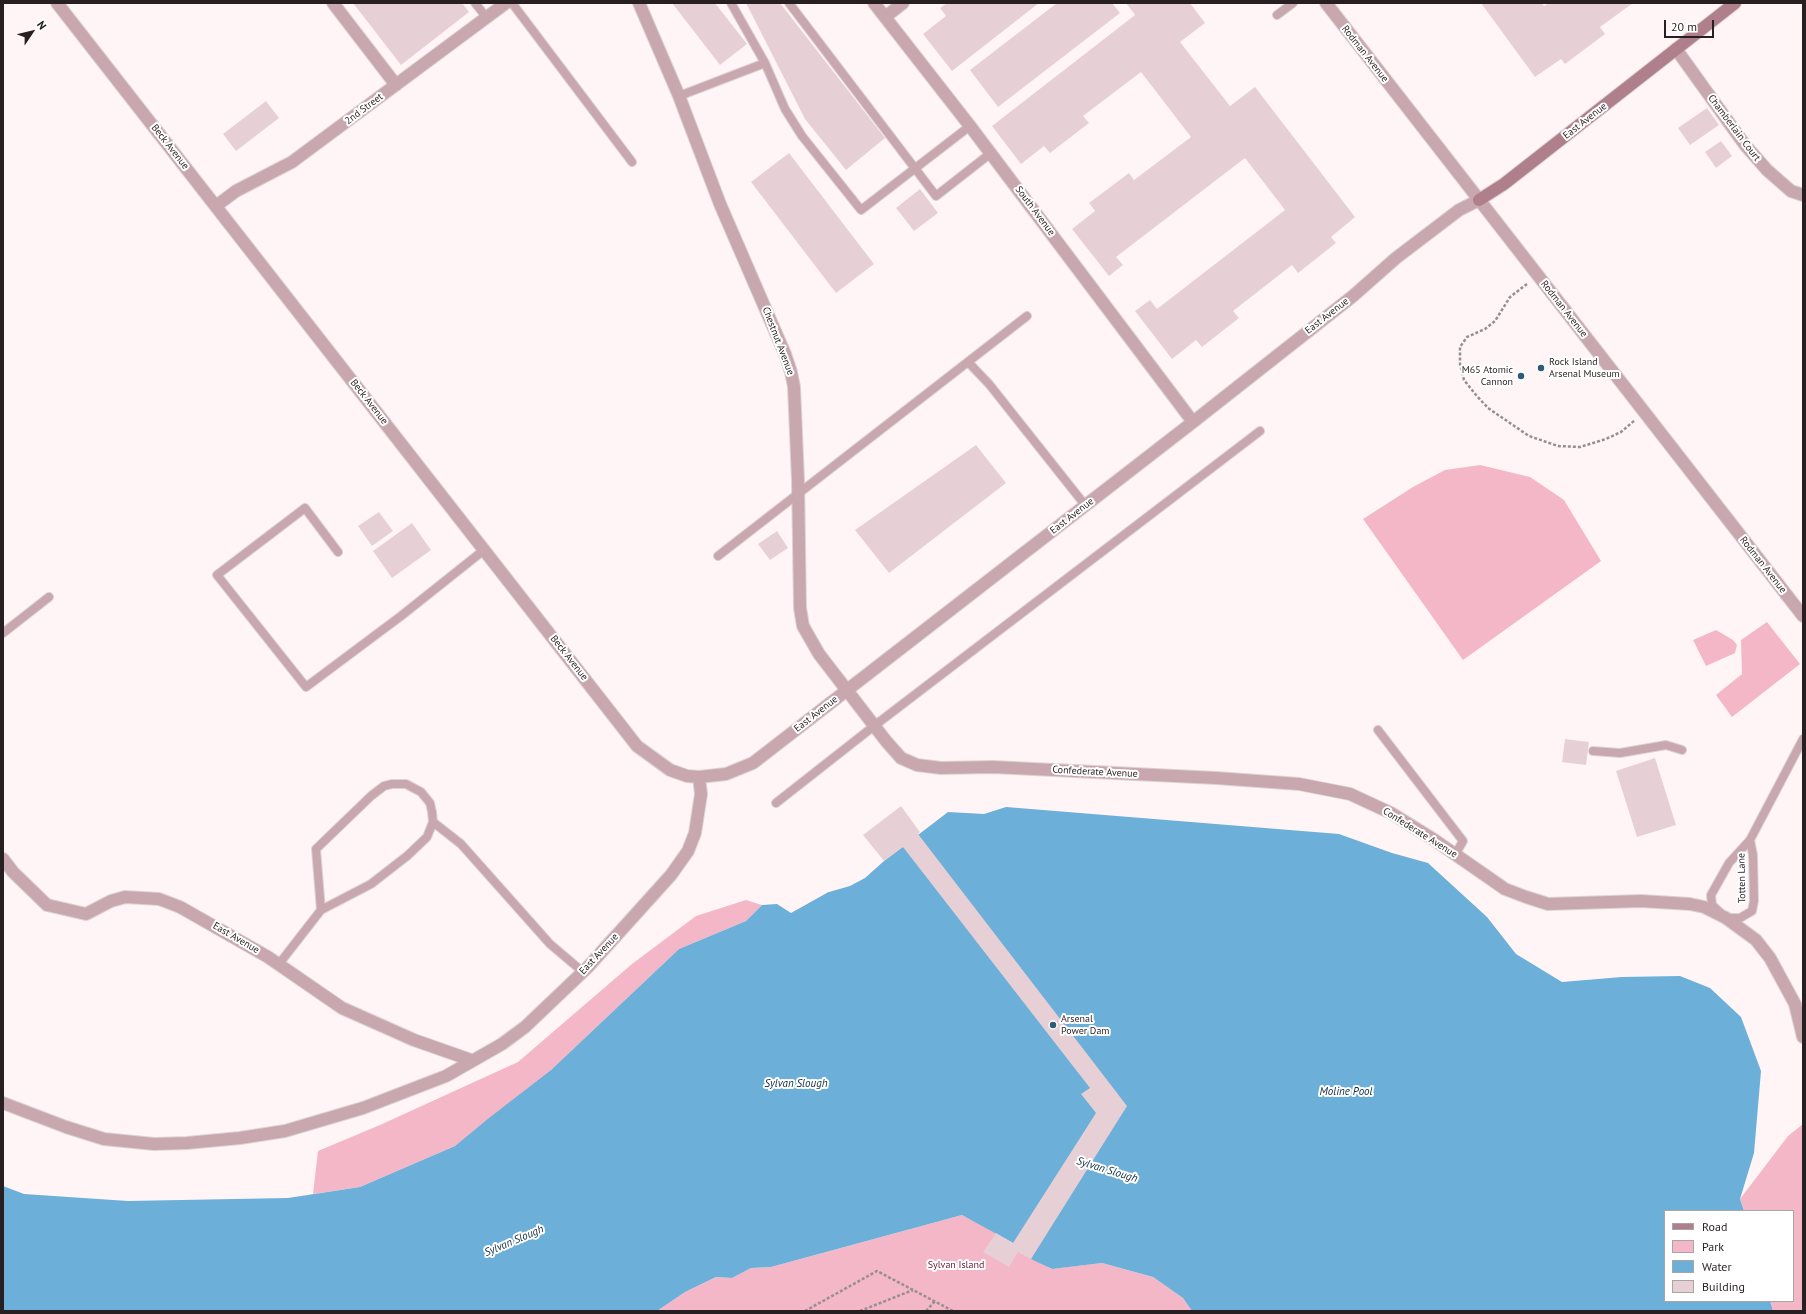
<!DOCTYPE html>
<html>
<head>
<meta charset="utf-8">
<style>
  body { margin:0 }
  #map { position:relative; width:1806px; height:1314px; overflow:hidden; background:#fff5f7; font-family:"PT Sans",sans-serif }
  canvas { display:block }
  .frame { position:absolute; inset:0; border:4px solid #271f21; pointer-events:none }
  .legend { position:absolute; left:1664px; top:1210px; width:130px; height:92px; box-sizing:border-box; background:#fff; border:1px solid #a9a5a6; margin:0; padding:5px 7px; list-style:none; font-size:12px; color:#271f21 }
  .legend li { display:flex; align-items:center; gap:8px; height:20px }
  .legend b { width:20px; border:1px solid #a9a5a6 }
  .north { position:absolute; left:12px; top:12px; width:40px; height:40px; -webkit-text-stroke:3px #fff; paint-order:stroke; rotate:55deg; font-size:11px; font-weight:700; line-height:16px; text-align:center; color:#271f21 }
  .north::after { content:''; display:block; margin:auto; width:14px; height:18px; background:#271f21; clip-path:polygon(50% 0,100% 100%,50% 72%,0 100%) }
  .scale { position:absolute; left:1664px; top:20px; width:50px; height:18px; box-sizing:border-box; border:2px solid #271f21; border-top:0; padding-left:5px; font-size:12px; line-height:14px; white-space:nowrap; color:#271f21; -webkit-text-stroke:3px #fff; paint-order:stroke }
</style>
</head>
<body>
<div id="map">
<canvas width="1806" height="1314"></canvas>
<div class="frame"></div>
<ul class="legend">
<li><b style="height:5px;background:#af7f8b"></b>Road</li>
<li><b style="height:11px;background:#f4b7c7"></b>Park</li>
<li><b style="height:11px;background:#6cafd8"></b>Water</li>
<li><b style="height:11px;background:#e7d0d5"></b>Building</li>
</ul>
<div class="north">N</div>
<div class="scale">20 m</div>
</div>
<script>
const g = document.querySelector('canvas').getContext('2d');
g.lineJoin = 'round';
function paint(path, color) { g.fillStyle = color; g.fill(path, 'evenodd'); }
const shape = rows => new Path2D(rows.map(r => 'M' + r).join(''));
function trace(path, color, width, dash) { g.strokeStyle = color; g.lineWidth = width; g.lineCap = dash ? 'butt' : 'round'; g.setLineDash(dash || []); g.stroke(path); }
function drawText(font, color, halo, rows, align = 'center') {
  g.font = font + ' "PT Sans",sans-serif'; g.lineWidth = 4; g.setLineDash([]); g.textBaseline = 'middle'; g.strokeStyle = halo; g.fillStyle = color; for (const [text, x, y, turn = 0] of rows) {
    g.save(); g.translate(x, y); g.rotate((+turn || 0) * Math.PI / 180); g.textAlign = isNaN(turn) ? turn : align; if (halo) g.strokeText(text, 0, 0); g.fillText(text, 0, 0); g.restore();
  }
}
const green = shape([
  [1480,465,1530,477,1564,500,1601,561,1463,660,1363,519,1413,487,1445,470],
  [1767,622,1800,664,1732,717,1716,695,1742,674,1741,640],
  [1716,630,1733,640,1737,645,1735,653,1706,666,1693,640],
  [746,900,762,905,746,921,679,949,551,1070,455,1146,360,1187,313,1194,318,1151,380,1125,518,1062,632,964,696,916],
  [1803,1124,1803,1311,1773,1311,1770,1301,1793,1301,1793,1211,1744,1211,1740,1199,1788,1136],
  [962,1215,996,1233,1051,1269,1102,1263,1153,1277,1183,1298,1192,1311,657,1311,685,1292,716,1277,732,1278,751,1268,771,1267]
]);
const water = shape([
  [1006,807,1339,834,1392,853,1428,863,1487,917,1516,954,1562,982,1622,977,1680,976,1710,988,1741,1017,1761,1071,1754,1153,1740,1199,1744,1211,1665,1211,1665,1301,1770,1301,1773,1311,1192,1311,1183,1298,1153,1277,1102,1263,1052,1269,1031,1259,1013,1243,962,1215,771,1267,751,1268,732,1278,716,1277,685,1292,657,1311,3,1311,3,1186,24,1194,128,1201,288,1198,360,1187,455,1146,489,1118,551,1070,679,949,746,921,762,905,777,904,791,913,884,861,948,812,984,814]
]);
const pier = shape([
  [883,860,884,861,865,878,850,886,829,892,827,891]
]);
const building = shape([
  [353,3,462,3,469,12,401,65],
  [672,3,715,3,747,44,720,65],
  [746,3,780,3,885,138,846,170,805,119],
  [947,3,1039,3,952,71,923,34,946,16,940,8],
  [1057,3,1112,3,1120,13,998,107,970,70],
  [1126,3,1190,3,1205,23,1180,42,1230,106,1255,87,1355,217,1331,237,1336,243,1298,273,1292,265,1233,311,1239,318,1202,347,1196,340,1172,359,1135,311,1150,300,1157,309,1285,210,1245,158,1116,257,1123,265,1109,276,1072,229,1095,211,1089,203,1129,173,1134,180,1191,137,1141,72,1083,116,1089,123,1050,153,1044,146,1021,164,992,126,1135,15],
  [1481,3,1542,3,1544,6,1549,3,1633,3,1600,27,1605,34,1565,64,1561,59,1535,77],
  [266,101,279,118,236,151,223,134],
  [1707,108,1719,125,1690,145,1678,128],
  [1721,141,1732,156,1716,168,1705,152],
  [789,153,874,264,836,293,751,182],
  [920,189,938,213,914,231,896,208],
  [976,445,1006,483,889,573,855,530],
  [379,512,393,531,372,546,358,526],
  [412,523,431,550,392,578,373,551],
  [777,531,788,548,770,560,758,544],
  [1565,739,1589,742,1586,765,1562,762],
  [1655,758,1676,825,1637,837,1616,771],
  [901,806,920,832,918,834,1127,1106,1031,1259,1018,1252,1009,1267,983,1252,996,1233,1013,1243,1096,1113,1081,1094,1090,1088,903,847,884,861,863,835]
]);
const path = shape([
  [1527,284,1510,297,1495,321,1485,329,1467,337,1460,347,1460,364,1464,380,1476,395,1488,408,1529,436,1558,446,1580,447,1606,439,1621,432,1635,420],
  [805,1311,877,1271,953,1311],
  [860,1311,913,1290],
  [926,1311,935,1301]
]);
const lane = shape([
  [475,3,487,18],
  [512,3,632,162],
  [731,3,765,63,785,109,802,136,861,210,970,126],
  [789,3,936,196,991,153],
  [1277,15,1293,3],
  [679,96,765,63],
  [968,362,989,384,1085,505],
  [338,552,305,508,217,575,306,687,401,616,484,550],
  [718,556,1027,316],
  [3,633,49,597],
  [1378,730,1463,841,1455,855],
  [1593,751,1620,753,1666,745,1682,750],
  [776,803,874,726,1260,431],
  [433,822,461,844,550,944,583,972],
  [1750,840,1753,855,1754,901,1752,911,1740,918,1726,918,1712,905,1711,895,1729,863,1750,840,1803,739],
  [279,964,321,910,371,884,407,856,427,837,433,822,432,812,430,803,421,792,406,784,392,784,384,786,371,796,316,849,321,910]
]);
const street = shape([
  [57,3,637,746,670,770,687,776,699,777,726,774,753,763,1193,422,1353,296,1396,258,1459,210,1479,200],
  [333,3,396,85],
  [639,3,679,96,720,204,785,354,791,372,794,387,798,480,800,608,803,626,819,654,886,741,901,758,917,765,941,768,993,767,1216,778,1299,784,1350,794,1391,813,1433,839,1505,889,1526,897,1548,904,1641,901,1690,904,1704,907,1726,918,1756,940,1770,958,1795,1004,1803,1037],
  [874,3,970,126,1193,422],
  [1326,3,1803,616],
  [885,17,903,3],
  [1676,49,1745,145,1767,170,1791,191,1803,195],
  [216,206,236,191,292,162,506,3],
  [3,859,13,872,47,905,86,914,111,901,125,897,159,899,180,907,268,957,342,1008,414,1040,471,1060],
  [3,1103,66,1127,104,1139,154,1144,187,1143,240,1138,285,1131,363,1108,446,1076,502,1044,525,1027,587,968,671,875,688,851,695,833,701,794,699,777]
]);
const secondary = shape([
  [1479,200,1504,184,1735,3]
]);
const markers = [
  [1541,368,4,"#2a5d7a"],
  [1521,376,4,"#2a5d7a"],
  [1053,1025,4,"#2a5d7a"]
];
const streetNames = [
  ["Rodman Avenue",1365,54,52],
  ["2nd Street",364,109,-37],
  ["East Avenue",1585,121,-38],
  ["Chamberlain Court",1734,128,53],
  ["Beck Avenue",170,147,52],
  ["South Avenue",1035,211,53],
  ["Rodman Avenue",1564,309,52],
  ["East Avenue",1327,316,-38],
  ["Chestnut Avenue",778,341,69],
  ["Beck Avenue",369,402,52],
  ["East Avenue",1072,516,-38],
  ["Rodman Avenue",1763,565,52],
  ["Beck Avenue",569,658,52],
  ["East Avenue",816,714,-38],
  ["Confederate Avenue",1095,772,3],
  ["Confederate Avenue",1420,833,32],
  ["Totten Lane",1742,878,-91],
  ["East Avenue",236,938,30],
  ["East Avenue",599,954,-47]
];
const poiNames = [
  ["Rock Island",1549,362],
  ["Arsenal Museum",1549,374],
  ["M65 Atomic",1513,370,"right"],
  ["Cannon",1513,382,"right"],
  ["Arsenal",1061,1019],
  ["Power Dam",1061,1031]
];
const parkNames = [
  ["Sylvan Island",956,1265]
];
const waterNames = [
  ["Sylvan Slough",796,1084],
  ["Moline Pool",1346,1092],
  ["Sylvan Slough",1107,1170,17],
  ["Sylvan Slough",514,1241,-23]
];
paint(green, '#f4b7c7');
paint(water, '#6cafd8');
paint(pier, '#fff5f7');
paint(building, '#e7d0d5');
trace(lane, '#dcd3d5', 10);
trace(street, '#dcd3d5', 14);
trace(secondary, '#dcd3d5', 14);
trace(path, '#978e90', 2.5, [3, 2]);
trace(lane, '#c8a7af', 8);
trace(street, '#c8a7af', 12);
trace(secondary, '#af7f8b', 12);
for (const [x, y, r, color] of markers) { const dot = new Path2D(); dot.arc(x, y, r, 0, 2 * Math.PI); g.fillStyle = color; g.fill(dot); trace(dot, '#fff', 1.5); }
drawText('10px', '#271f21', '#fff', streetNames);
drawText('10px', '#271f21', '#fff', poiNames, 'left');
drawText('10px', '#6c1738', '#fff', parkNames);
drawText('italic 11px', '#0f2e40', '#fff', waterNames);
</script>
</body>
</html>
